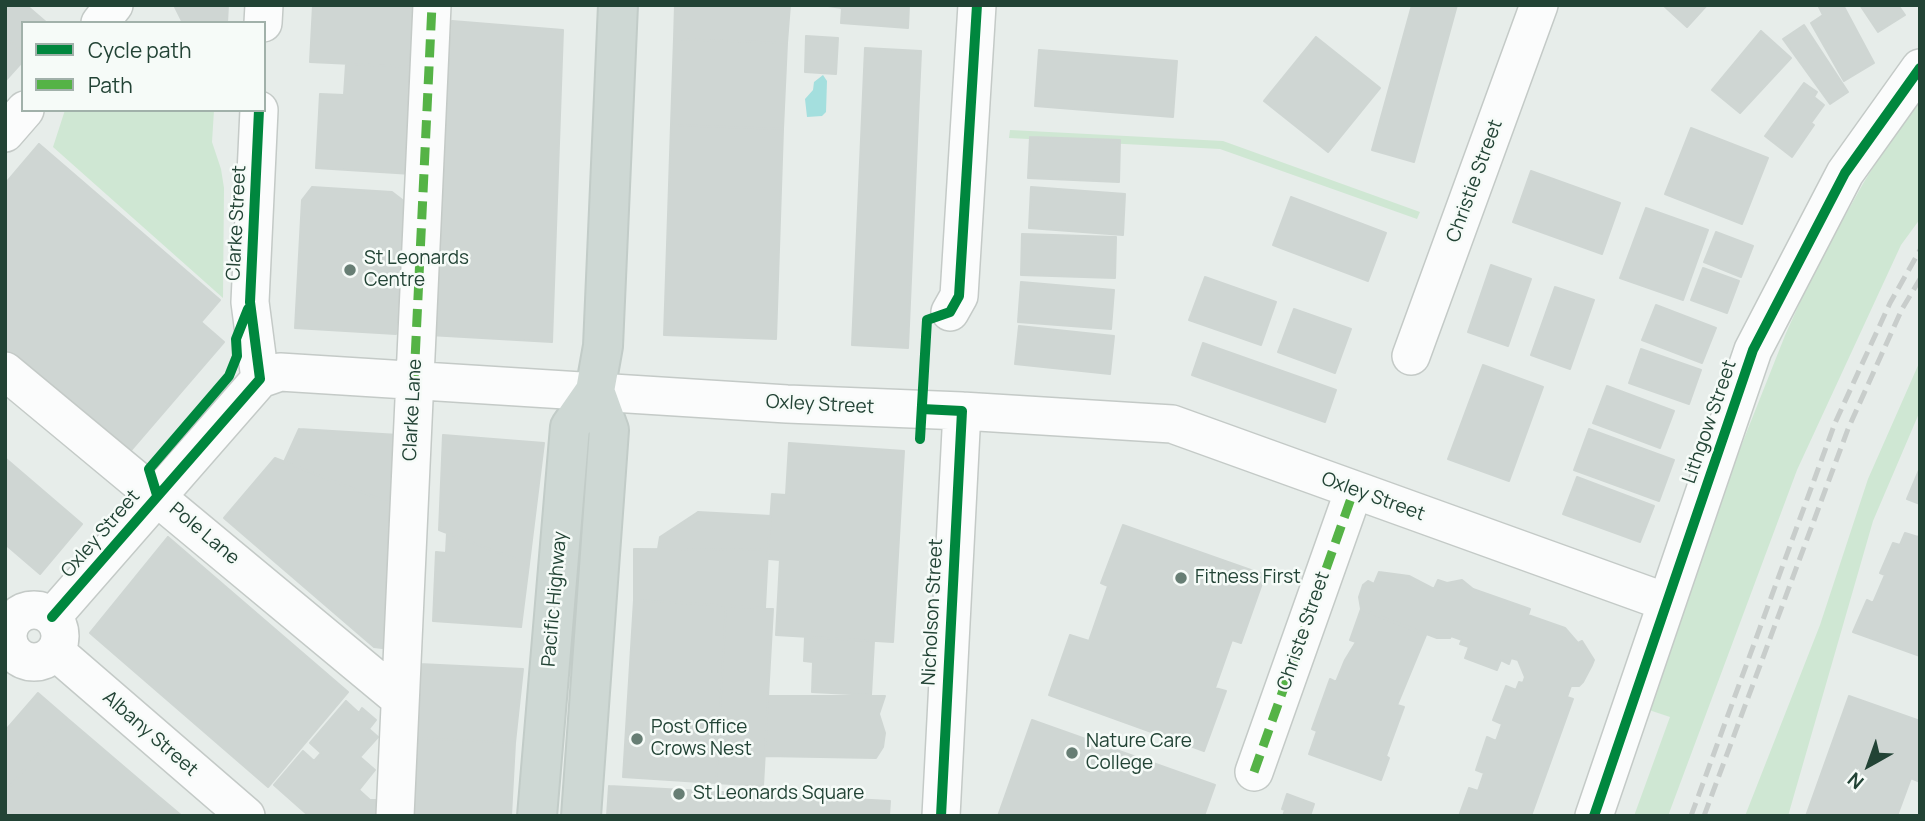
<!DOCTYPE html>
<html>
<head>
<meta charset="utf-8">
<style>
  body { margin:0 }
  #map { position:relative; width:1925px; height:821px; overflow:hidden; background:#e7edea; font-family:Manrope,sans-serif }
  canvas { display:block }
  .frame { position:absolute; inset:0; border:7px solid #224335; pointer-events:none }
  .legend { position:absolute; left:21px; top:21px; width:245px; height:91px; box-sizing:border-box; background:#f6fbf8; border:2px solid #a1b1aa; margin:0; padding:9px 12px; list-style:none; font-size:21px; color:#224335 }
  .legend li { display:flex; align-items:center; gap:14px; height:35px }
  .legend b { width:35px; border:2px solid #a1b1aa }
  .north { position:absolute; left:1834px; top:730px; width:70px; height:70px; -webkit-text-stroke:5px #f6fbf8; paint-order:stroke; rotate:220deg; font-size:19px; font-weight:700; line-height:28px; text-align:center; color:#224335 }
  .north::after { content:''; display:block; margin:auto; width:24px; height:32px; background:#224335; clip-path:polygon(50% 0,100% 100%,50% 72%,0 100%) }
</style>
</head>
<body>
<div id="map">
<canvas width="1925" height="821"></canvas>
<div class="frame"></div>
<ul class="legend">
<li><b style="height:9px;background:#00873e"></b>Cycle path</li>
<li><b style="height:9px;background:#55b346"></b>Path</li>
</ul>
<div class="north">N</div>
</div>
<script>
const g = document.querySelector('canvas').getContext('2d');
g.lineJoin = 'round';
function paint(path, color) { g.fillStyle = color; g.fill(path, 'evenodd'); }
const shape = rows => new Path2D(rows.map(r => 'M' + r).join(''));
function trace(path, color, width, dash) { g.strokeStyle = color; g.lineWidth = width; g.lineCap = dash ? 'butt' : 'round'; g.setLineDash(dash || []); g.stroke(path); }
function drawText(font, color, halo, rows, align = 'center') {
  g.font = font + ' Manrope,sans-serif'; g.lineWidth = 5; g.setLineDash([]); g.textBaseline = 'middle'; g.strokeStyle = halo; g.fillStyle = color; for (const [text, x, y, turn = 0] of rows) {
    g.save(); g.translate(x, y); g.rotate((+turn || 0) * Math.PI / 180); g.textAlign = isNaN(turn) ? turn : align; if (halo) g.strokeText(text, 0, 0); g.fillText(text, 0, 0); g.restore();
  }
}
const green = shape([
  [1920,101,1920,219,1901,245,1797,470,1668,816,1634,816,1670,717,1646,709,1705,551,1730,474,1786,333,1815,269,1864,182,1900,124],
  [65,110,214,110,212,142,221,169,224,188,223,298,53,147],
  [1010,130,1223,141,1420,212,1417,219,1220,149,1009,138],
  [1920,361,1920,411,1873,521,1788,816,1745,816,1820,625,1868,479]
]);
const water = shape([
  [823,75,827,81,826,112,822,116,807,117,805,99,813,90,814,82]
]);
const building = shape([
  [5,5,26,5,47,23,23,23,23,52,5,37,5,5],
  [174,5,228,5,227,23,183,23,174,5],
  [313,5,420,5,417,67,310,62,313,5],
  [675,5,790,5,787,43,674,39,675,5],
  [821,5,909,5,908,28,841,23,842,8,821,5],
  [1412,5,1457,5,1414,162,1372,150,1412,5],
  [1663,5,1707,5,1687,27,1663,5],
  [1818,5,1843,5,1874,63,1844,81,1811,23,1823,15,1818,5],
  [1860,5,1898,5,1905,15,1878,32,1860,5],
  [452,21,563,30,552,342,429,335,452,21],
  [1804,25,1848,92,1830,104,1783,39,1804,25],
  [1761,31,1791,58,1740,113,1712,90,1761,31],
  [806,36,838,38,836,74,805,72,806,36],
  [5,37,23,52,23,61,5,81,5,37],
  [1316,37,1380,88,1328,152,1264,101,1316,37],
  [674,39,787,43,783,129,671,125,674,39],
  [865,48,921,51,908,348,852,345,865,48],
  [1039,50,1177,61,1173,117,1035,106,1039,50],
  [346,64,417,67,412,174,316,168,320,94,344,95,346,64],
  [1804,83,1817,92,1814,97,1824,105,1811,123,1814,125,1792,157,1765,136,1804,83],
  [671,125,783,129,776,339,664,335,671,125],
  [1691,128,1768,158,1742,224,1665,194,1691,128],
  [1030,137,1120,140,1119,182,1028,178,1030,137],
  [39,144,220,300,201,322,224,342,126,456,5,353,5,184,39,144],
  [1531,171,1620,203,1602,254,1513,222,1531,171],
  [312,187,392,192,405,202,407,211,396,334,295,328,302,200,312,187],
  [1031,187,1125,194,1123,235,1029,228,1031,187],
  [1291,197,1386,233,1368,281,1273,245,1291,197],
  [1646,208,1708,230,1683,300,1620,278,1646,208],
  [1716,232,1753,246,1741,277,1704,262,1716,232],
  [1022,234,1116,237,1115,278,1021,275,1022,234],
  [1491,265,1531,279,1508,346,1468,332,1491,265],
  [1703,268,1739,281,1727,313,1691,300,1703,268],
  [1205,277,1276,302,1261,345,1189,320,1205,277],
  [1021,282,1114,290,1111,329,1018,322,1021,282],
  [1555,287,1594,300,1570,369,1531,355,1555,287],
  [1656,305,1716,328,1702,363,1642,340,1656,305],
  [1294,309,1351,329,1335,373,1278,352,1294,309],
  [1019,326,1114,336,1110,374,1015,364,1019,326],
  [1203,343,1336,390,1325,422,1192,375,1203,343],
  [1641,349,1701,370,1689,404,1629,383,1641,349],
  [1483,365,1543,387,1509,481,1448,459,1483,365],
  [1607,386,1674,411,1660,448,1593,423,1607,386],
  [299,429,399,435,395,505,284,462,299,429],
  [1589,429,1674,460,1659,501,1574,470,1589,429],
  [443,435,544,443,529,564,439,530,443,435],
  [789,443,904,451,893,642,776,635,780,560,769,559,768,550,772,494,786,495,789,443],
  [5,458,82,524,40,574,5,544,5,458],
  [275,458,395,505,390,649,374,647,224,518,275,458],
  [1920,468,1920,504,1907,499,1920,468],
  [1577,477,1654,506,1640,542,1563,514,1577,477],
  [698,512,771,516,768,550,658,549,660,537,698,512],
  [1123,525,1265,575,1241,643,1232,640,1215,688,1226,691,1204,751,1049,695,1070,635,1089,641,1108,586,1101,583,1123,525],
  [447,533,529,564,521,627,433,621,436,552,446,553,447,533],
  [1905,533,1918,537,1920,534,1920,656,1853,632,1867,600,1873,603,1885,575,1880,573,1893,543,1900,545,1905,533],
  [168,537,348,692,268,787,90,633,168,537],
  [634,549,768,550,765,608,634,600,634,549],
  [1379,572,1409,576,1434,589,1438,580,1447,583,1462,580,1473,589,1530,609,1528,615,1565,628,1578,643,1582,641,1594,660,1592,665,1583,682,1579,686,1571,686,1567,697,1573,699,1531,816,1459,816,1469,788,1478,791,1484,773,1476,770,1487,737,1496,741,1502,724,1493,720,1506,686,1516,690,1519,682,1523,683,1525,677,1518,660,1511,658,1509,664,1501,660,1497,670,1465,658,1469,647,1460,644,1462,640,1451,636,1450,638,1437,638,1361,609,1359,597,1363,585,1368,581,1374,584,1379,572],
  [634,600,726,606,716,783,623,777,634,600],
  [726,606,773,609,763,786,716,783,726,606],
  [1361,609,1426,635,1397,705,1404,707,1386,756,1389,758,1381,780,1309,754,1317,731,1312,729,1330,679,1336,682,1345,660,1356,642,1350,640,1361,609],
  [805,637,874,641,871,695,812,692,813,662,804,661,805,637],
  [419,664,523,669,515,743,415,738,419,664],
  [38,693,68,719,5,792,5,731,38,693],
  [768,696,885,696,879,714,885,733,883,747,876,758,765,756,768,696],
  [1849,696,1920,721,1920,782,1911,778,1897,816,1806,816,1849,696],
  [346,701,359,713,362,708,376,720,369,729,378,737,360,757,375,770,359,790,370,800,378,800,377,816,309,816,274,785,303,751,314,761,321,753,310,743,346,701],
  [68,719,157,795,140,816,5,816,5,792,68,719],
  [1032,720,1215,785,1204,816,998,816,1032,720],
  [415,738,515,743,511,816,413,816,415,738],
  [609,786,890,801,889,816,607,816,609,786],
  [1287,794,1314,804,1310,816,1283,816,1285,810,1282,809,1287,794],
  [157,795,182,816,140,816,157,795]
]);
const minor = shape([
  [100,23,114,5],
  [263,23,264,5],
  [259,110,250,302,260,379],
  [5,133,25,110],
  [950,312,959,296,977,5],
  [1411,356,1539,5],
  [5,371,400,699],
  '8 636a26 26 0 1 1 52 0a26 26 0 1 1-52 0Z',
  [52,617,260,379,280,372,787,404,962,411,1172,424,1666,602],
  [55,651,246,816],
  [1254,772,1354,490],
  [395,816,432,5],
  [941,816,962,411],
  [1594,816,1753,350,1845,173,1920,68]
]);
const major = shape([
  [537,816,570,427,595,391,603,346,618,5],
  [581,816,609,430,595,391]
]);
const rail = shape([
  [1691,816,1835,423,1890,303,1920,250],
  [1704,816,1848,429,1902,309,1920,279]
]);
const quiet = shape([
  [414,381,432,5],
  [1254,772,1354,490]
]);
const cycleway = shape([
  [922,409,962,411,941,816],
  [920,439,927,320,950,312,959,296,977,5],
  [157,495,149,469,229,376,237,356,236,339,248,309],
  [52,617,260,379,250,302,259,110],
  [1594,816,1753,350,1845,173,1920,68]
]);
const markers = [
  [350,270,7,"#677e74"],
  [1181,578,7,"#677e74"],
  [637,739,7,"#677e74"],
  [1072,753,7,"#677e74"],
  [679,794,7,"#677e74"]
];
const streetNames = [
  ["Christie Street",1475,181,-70],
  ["Clarke Street",237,223,-87],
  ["Oxley Street",820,405,3],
  ["Clarke Lane",413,410,-87],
  ["Lithgow Street",1710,422,-71],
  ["Oxley Street",1373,497,20],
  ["Oxley Street",101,534,-49],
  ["Pole Lane",204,534,40],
  ["Pacific Highway",555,599,-85],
  ["Nicholson Street",933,612,-87],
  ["Christe Street",1304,631,-71],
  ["Albany Street",150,734,41]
];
const poiNames = [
  ["St Leonards",364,259],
  ["Centre",364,281],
  ["Fitness First",1195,578],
  ["Post Office",651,728],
  ["Crows Nest",651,750],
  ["Nature Care",1086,742],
  ["College",1086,764],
  ["St Leonards Square",693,794]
];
paint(green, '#cfe7d3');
paint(water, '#a4dfde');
paint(building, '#cfd6d3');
trace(building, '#cfd6d3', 2);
trace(minor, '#c4cac7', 40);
trace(major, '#c2ccc8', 42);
trace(minor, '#fbfcfc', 37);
trace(major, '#ced8d4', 38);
trace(rail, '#c8cdcb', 5, [14, 7]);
trace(quiet, '#55b346', 9, [18, 9]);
trace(cycleway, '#00873e', 10);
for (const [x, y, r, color] of markers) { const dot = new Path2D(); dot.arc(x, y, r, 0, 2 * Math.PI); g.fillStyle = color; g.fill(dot); trace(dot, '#f6fbf8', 2.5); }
drawText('19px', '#224335', '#f6fbf8', streetNames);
drawText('19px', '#224335', '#f6fbf8', poiNames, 'left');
</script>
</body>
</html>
